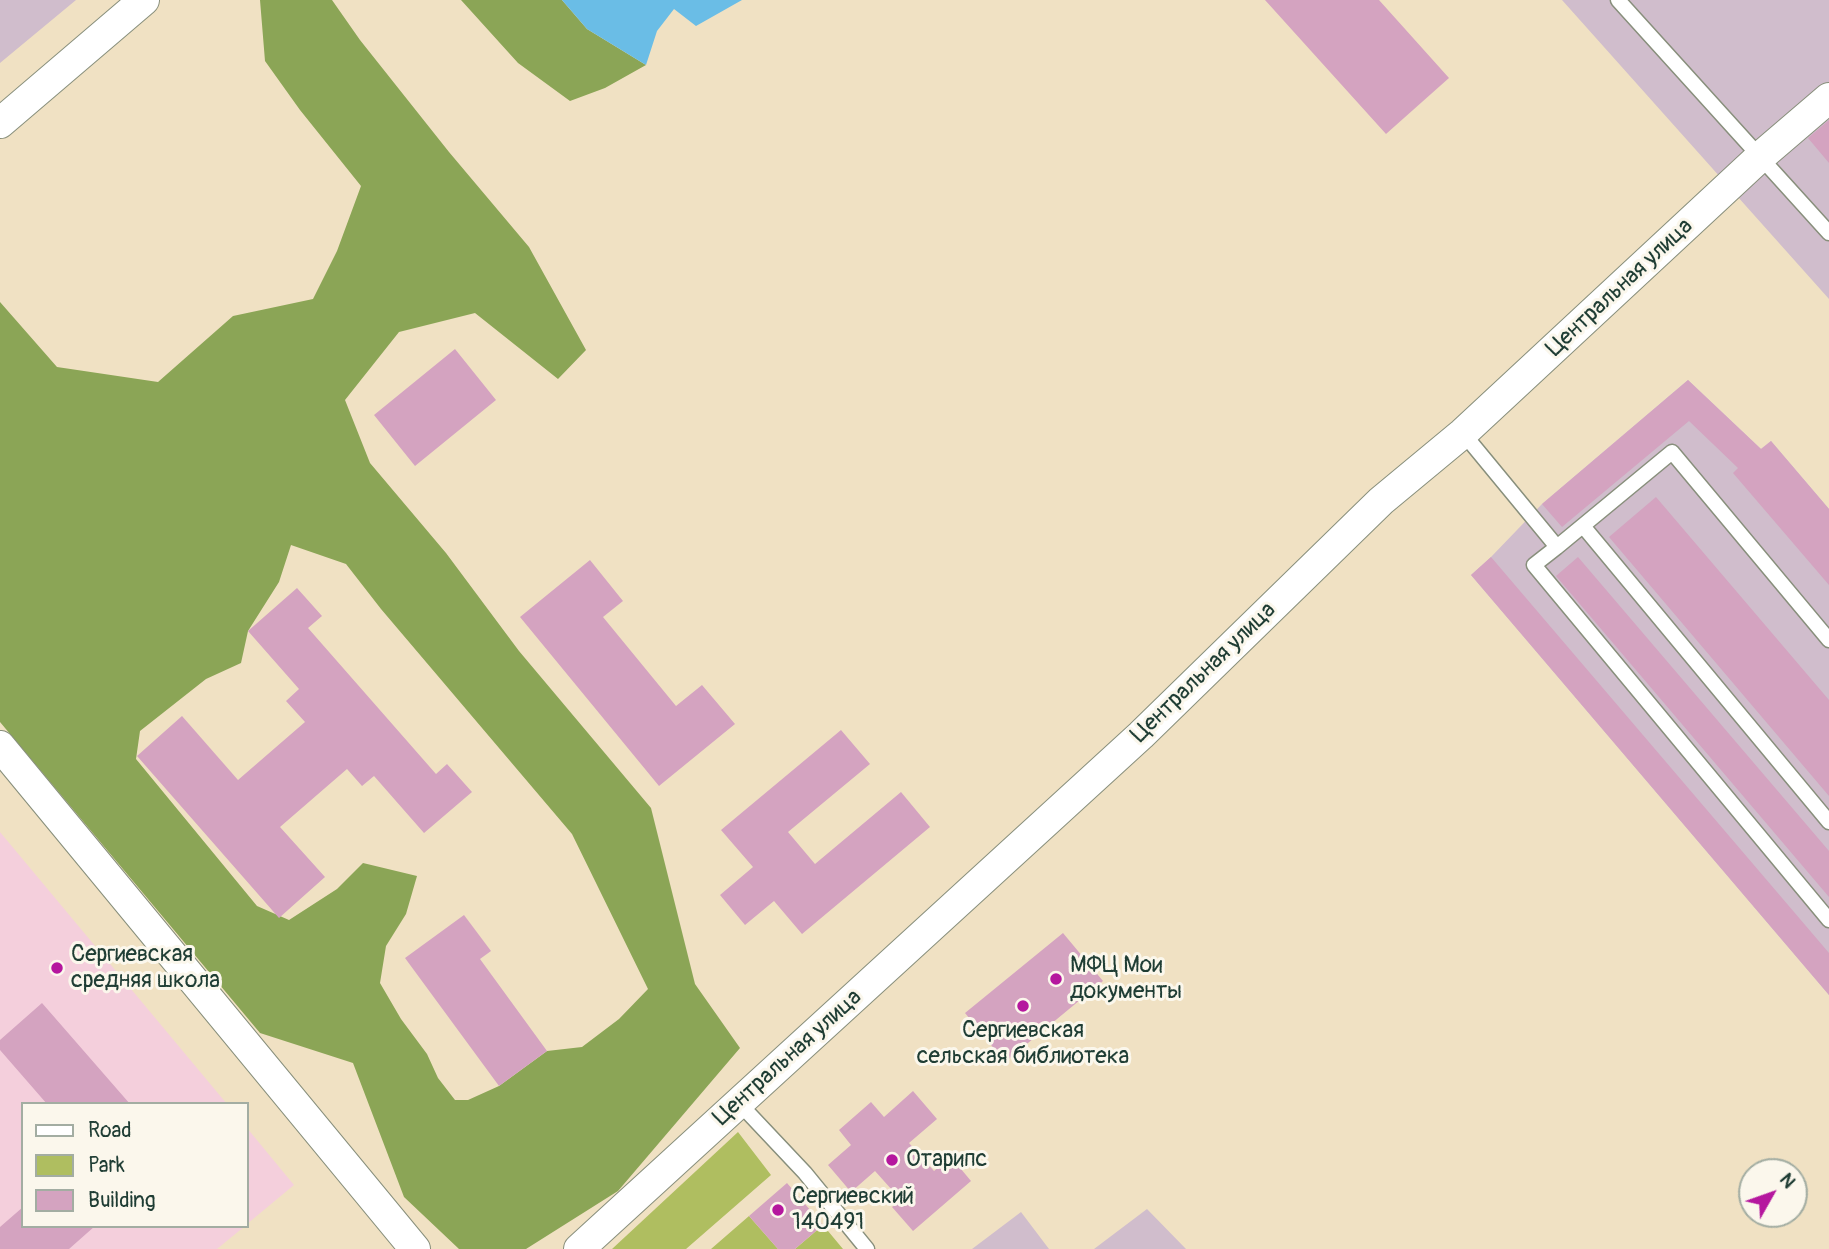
<!DOCTYPE html>
<html>
<head>
<meta charset="utf-8">
<style>
  body { margin:0 }
  #map { position:relative; width:1829px; height:1249px; overflow:hidden; background:#f0e1c3; font-family:Pangolin,sans-serif }
  canvas { display:block }
  .legend { position:absolute; left:21px; top:1102px; width:228px; height:126px; box-sizing:border-box; background:#fbf7ec; border:2px solid #a3ada2; margin:0; padding:9px 12px; list-style:none; font-size:21px; color:#1f3d34 }
  .legend li { display:flex; align-items:center; gap:14px; height:35px }
  .legend b { width:35px; border:2px solid #a3ada2 }
  .north { position:absolute; left:1738px; top:1158px; width:70px; height:70px; box-sizing:border-box; background:#fbf7ec; border:2px solid #a3ada2; border-radius:50%; rotate:50deg; font-size:19px; font-weight:700; line-height:28px; text-align:center; color:#1f3d34 }
  .north::after { content:''; display:block; margin:auto; width:24px; height:32px; background:#b5179e; clip-path:polygon(50% 0,100% 100%,50% 72%,0 100%) }
</style>
</head>
<body>
<div id="map">
<canvas width="1829" height="1249"></canvas>
<ul class="legend">
<li><b style="height:9px;background:#fff"></b>Road</li>
<li><b style="height:19px;background:#afbe60"></b>Park</li>
<li><b style="height:19px;background:#d4a3c0"></b>Building</li>
</ul>
<div class="north">N</div>
</div>
<script>
const g = document.querySelector('canvas').getContext('2d');
g.lineJoin = 'round';
function paint(path, color) { g.fillStyle = color; g.fill(path, 'evenodd'); }
const shape = rows => new Path2D(rows.map(r => 'M' + r).join(''));
function trace(path, color, width, dash) { g.strokeStyle = color; g.lineWidth = width; g.lineCap = dash ? 'butt' : 'round'; g.setLineDash(dash || []); g.stroke(path); }
function drawText(font, color, halo, rows, align = 'center') {
  g.font = font + ' Pangolin,sans-serif'; g.lineWidth = 6; g.setLineDash([]); g.textBaseline = 'middle'; g.strokeStyle = halo; g.fillStyle = color; for (const [text, x, y, turn = 0] of rows) {
    g.save(); g.translate(x, y); g.rotate((+turn || 0) * Math.PI / 180); g.textAlign = isNaN(turn) ? turn : align; if (halo) g.strokeText(text, 0, 0); g.fillText(text, 0, 0); g.restore();
  }
}
const built = shape([
  [0,832,227,1104,23,1104,23,1226,245,1226,217,1249,0,1249],
  [247,1128,294,1185,247,1224]
]);
const industrial = shape([
  [0,0,76,0,0,63],
  [1562,0,1829,0,1829,299],
  [1688,380,1761,449,1771,441,1829,509,1829,995,1471,575,1491,557,1542,504],
  [1147,1209,1186,1249,1094,1249],
  [1021,1212,1049,1249,972,1249]
]);
const green = shape([
  [738,1132,771,1175,686,1249,612,1249],
  [749,1216,778,1249,711,1249],
  [823,1225,843,1249,795,1249]
]);
const forest = shape([
  [260,0,332,0,360,40,449,152,529,247,586,350,558,379,475,313,399,332,345,400,370,463,446,553,519,651,651,808,695,984,740,1048,618,1191,526,1249,459,1249,404,1197,353,1063,260,1033,0,722,0,302,57,367,158,382,233,316,313,299,337,251,361,186,300,110,265,61],
  [291,545,346,564,381,609,572,834,648,989,619,1019,582,1047,547,1051,499,1086,468,1100,455,1100,438,1078,427,1054,401,1019,380,983,386,946,406,914,417,876,363,863,337,889,289,920,257,906,136,759,140,731,206,679,241,663,248,631,279,582],
  [461,0,562,0,587,29,646,65,605,88,570,101,518,63]
]);
const water = shape([
  [562,0,742,0,696,26,674,9,657,31,646,65,587,29]
]);
const building = shape([
  [1265,0,1379,0,1449,78,1386,134],
  [1829,120,1829,163,1808,138],
  [455,349,496,400,415,466,374,415],
  [1688,380,1761,449,1771,441,1829,509,1829,585,1733,473,1738,468,1689,421,1562,527,1542,504],
  [1656,497,1829,700,1829,796,1609,537],
  [1491,557,1829,953,1829,995,1471,575],
  [1578,557,1829,851,1829,897,1556,576],
  [590,560,623,601,603,617,676,706,702,685,735,724,659,786,520,617],
  [297,588,322,616,308,628,436,774,447,764,472,792,424,833,374,776,362,786,347,769,280,827,325,877,279,918,137,756,182,716,238,780,305,722,286,701,299,689,248,631],
  [841,730,870,764,788,832,815,864,901,792,930,827,802,934,774,901,745,925,720,895,753,867,721,830],
  [464,915,491,951,480,959,547,1051,499,1086,405,958],
  [1063,933,1103,981,1005,1062,965,1013],
  [42,1003,130,1104,47,1104,0,1050,0,1040],
  [913,1091,937,1119,909,1143,934,1171,951,1157,971,1181,913,1231,892,1207,901,1200,875,1171,851,1192,828,1165,851,1145,839,1130,871,1102,884,1117],
  [787,1183,823,1225,795,1249,778,1249,749,1216],
  [23,1207,23,1226,95,1226,69,1249,0,1249,0,1227]
]);
const service = shape([
  [1618,0,1829,233],
  [1463,433,1557,547,1534,565,1829,920],
  [1583,526,1829,822],
  [1557,547,1672,452,1829,640],
  [739,1103,805,1173,867,1249]
]);
const minor = shape([
  [0,123,144,0],
  [0,746,415,1249],
  [579,1249,1141,735,1381,501,1463,433,1760,157,1829,98]
]);
const markers = [
  [57,968,7,"#b5179e"],
  [1056,979,7,"#b5179e"],
  [1023,1006,7,"#b5179e"],
  [892,1160,7,"#b5179e"],
  [778,1210,7,"#b5179e"]
];
const streetNames = [
  ["Центральная улица",1620,288,-43],
  ["Центральная улица",1204,673,-44],
  ["Центральная улица",788,1058,-42]
];
const poiNames = [
  ["Сергиевская",71,955],
  ["средняя школа",71,981],
  ["МФЦ Мои",1070,966],
  ["документы",1070,992],
  ["Сергиевская",1023,1031,"center"],
  ["сельская библиотека",1023,1057,"center"],
  ["Отарипс",906,1160],
  ["Сергиевский",792,1197],
  ["140491",792,1223]
];
paint(built, '#f4cfdc');
paint(industrial, '#d0bdcc');
paint(green, '#afbe60');
paint(forest, '#8ba556');
paint(water, '#6abde6');
paint(building, '#d4a3c0');
trace(service, '#888f7c', 17);
trace(minor, '#888f7c', 32);
trace(service, '#fff', 14);
trace(minor, '#fff', 30);
for (const [x, y, r, color] of markers) { const dot = new Path2D(); dot.arc(x, y, r, 0, 2 * Math.PI); g.fillStyle = color; g.fill(dot); trace(dot, '#fbf7ec', 2.5); }
drawText('23px', '#1f3d34', '#fbf7ec', streetNames);
drawText('23px', '#1f3d34', '#fbf7ec', poiNames, 'left');
</script>
</body>
</html>
